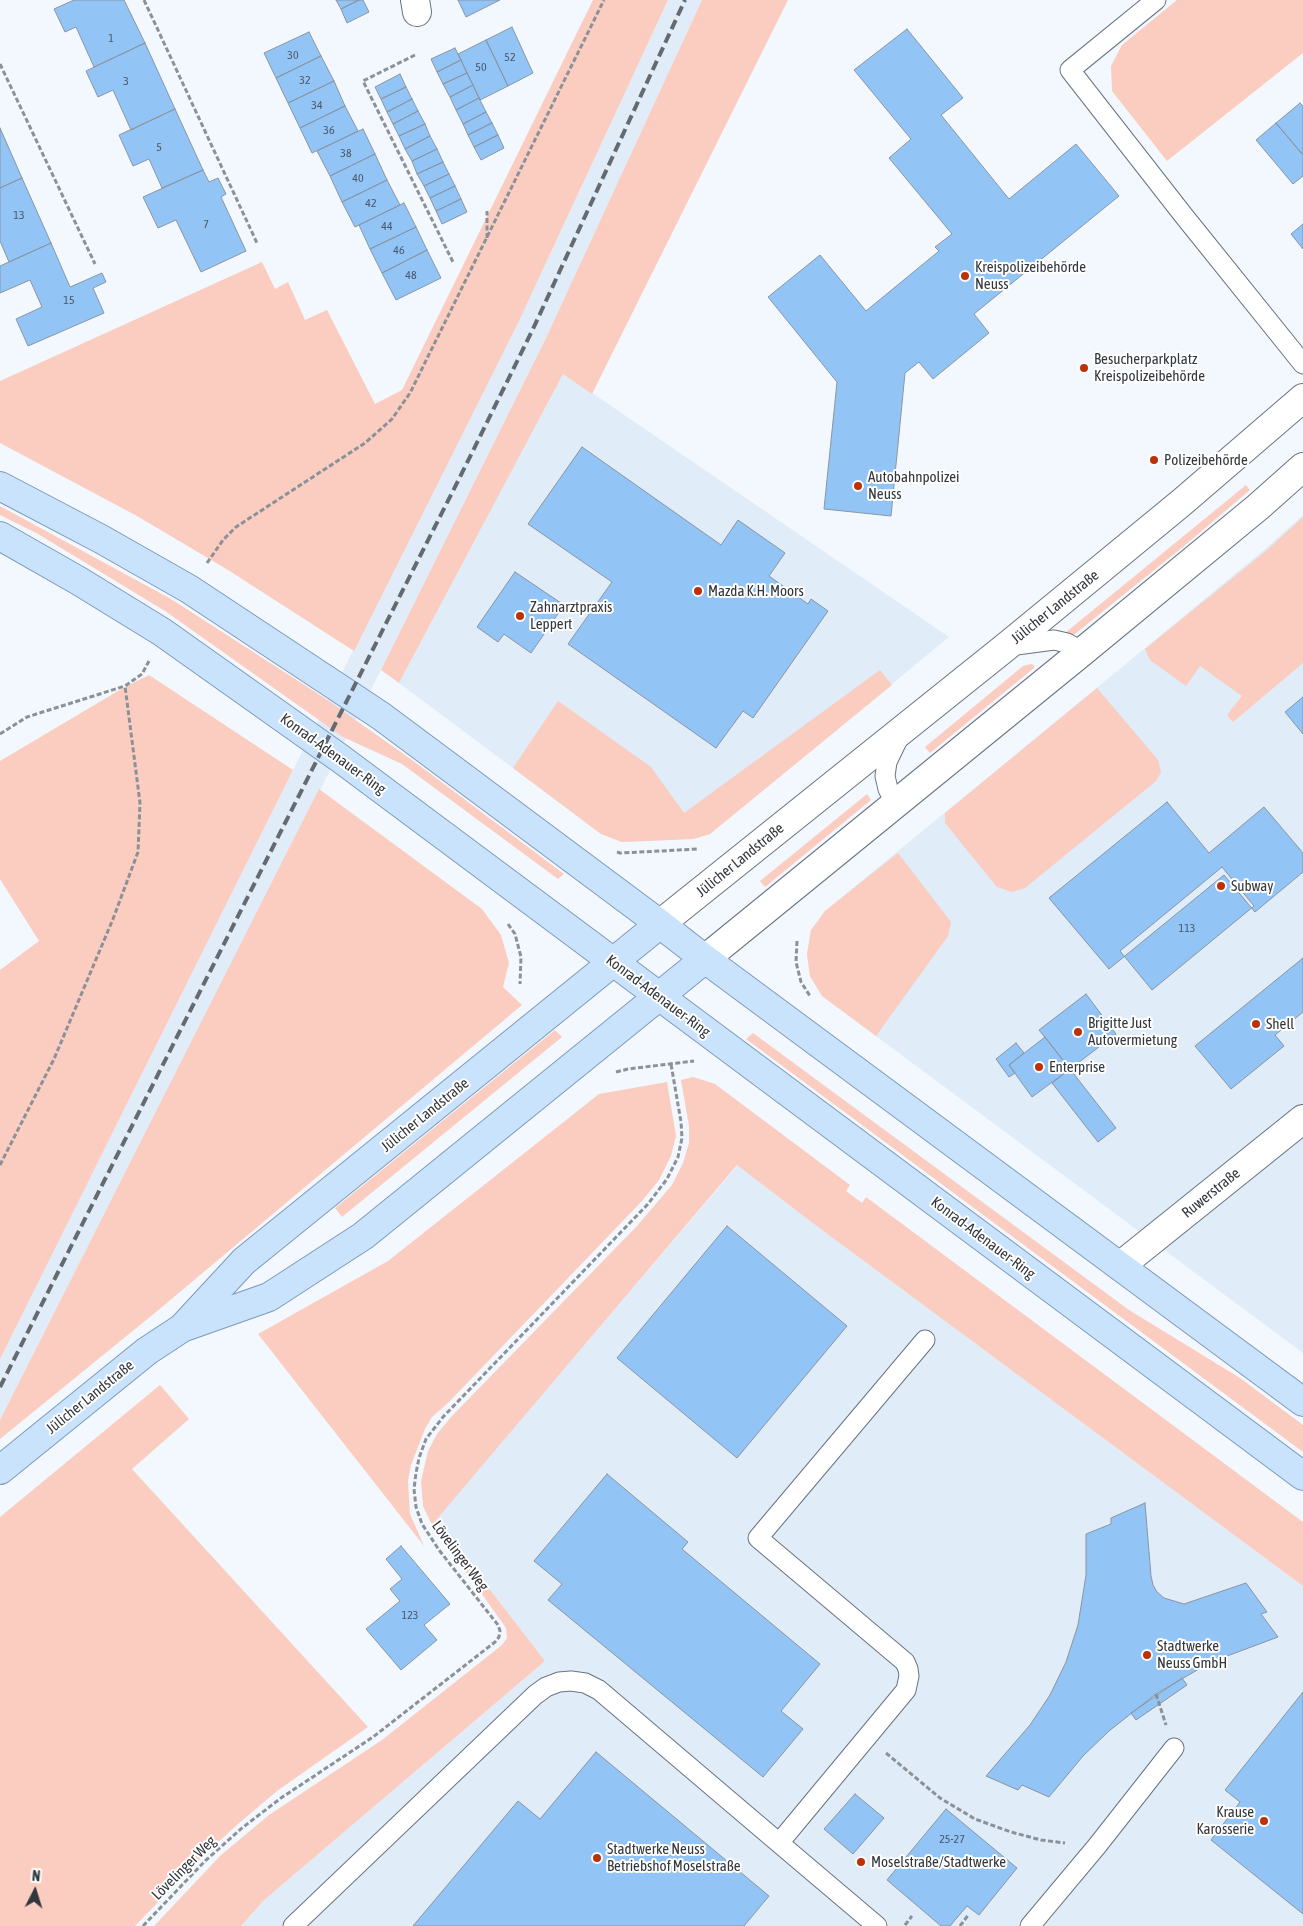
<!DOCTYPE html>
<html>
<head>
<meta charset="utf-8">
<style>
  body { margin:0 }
  #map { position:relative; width:1303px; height:1926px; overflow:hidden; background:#f2f8fe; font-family:"Asap Condensed",sans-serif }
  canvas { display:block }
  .north { position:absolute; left:10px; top:1866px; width:50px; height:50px; -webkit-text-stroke:4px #fff; paint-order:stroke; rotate:5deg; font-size:14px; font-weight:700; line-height:20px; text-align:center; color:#32373d }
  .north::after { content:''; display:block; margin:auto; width:18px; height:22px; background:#32373d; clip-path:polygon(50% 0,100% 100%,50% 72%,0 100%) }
</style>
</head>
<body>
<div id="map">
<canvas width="1303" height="1926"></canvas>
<div class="north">N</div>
</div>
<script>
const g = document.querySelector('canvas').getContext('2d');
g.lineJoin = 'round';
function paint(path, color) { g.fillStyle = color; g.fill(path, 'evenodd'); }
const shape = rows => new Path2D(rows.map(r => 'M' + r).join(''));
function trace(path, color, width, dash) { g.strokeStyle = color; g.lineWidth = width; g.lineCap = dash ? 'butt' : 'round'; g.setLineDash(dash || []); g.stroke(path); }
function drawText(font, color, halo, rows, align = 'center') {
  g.font = font + ' "Asap Condensed",sans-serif'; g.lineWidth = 4; g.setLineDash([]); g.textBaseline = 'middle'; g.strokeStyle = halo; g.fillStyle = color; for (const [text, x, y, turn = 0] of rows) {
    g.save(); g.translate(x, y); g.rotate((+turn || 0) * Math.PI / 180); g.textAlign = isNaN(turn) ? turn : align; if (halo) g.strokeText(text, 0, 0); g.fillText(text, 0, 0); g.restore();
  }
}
const built = shape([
  [668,0,702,0,546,338,381,670,0,1420,0,1359,293,770,519,321],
  [563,373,949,637,710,834,693,839,622,842,601,834,399,683],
  [1303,515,1303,1353,822,996,810,976,807,954,811,930,825,911,1144,649,1265,549],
  [738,1165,818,1227,1303,1586,1303,1926,241,1926,263,1901,545,1661,435,1520]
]);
const green = shape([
  [593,0,668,0,519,321,354,651,228,570,137,516,0,443,0,381,262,262,275,289,288,282,305,320,327,310,375,404,402,390],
  [702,0,788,0,592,394,563,374,399,683,381,670,546,338],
  [1177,0,1303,0,1303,53,1167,161,1112,91,1111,66,1122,45],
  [1246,485,1250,490,1184,546,1070,638,1065,633],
  [0,506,171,599,323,697,412,760,564,874,558,879,402,764,343,737,165,611,38,534,0,515],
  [1303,517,1303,663,1233,722,1227,715,1242,696,1200,666,1186,686,1150,660,1145,649,1267,550],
  [1031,664,1034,665,1034,668,930,753,925,747,1023,666],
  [880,670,892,685,710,834,693,839,622,842,601,834,513,768,558,701,651,767,684,813],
  [149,675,293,770,0,1359,0,970,39,941,0,879,0,761,123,688],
  [1097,688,1158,760,1161,772,1156,781,1025,888,1012,892,997,887,945,823,945,813],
  [319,789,482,909,501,935,509,963,503,987,522,1005,156,1312,0,1439,0,1420],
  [867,794,871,800,765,887,760,881],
  [898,853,951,922,948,936,876,1036,822,996,810,976,807,954,811,930,825,911],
  [555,1030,562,1037,342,1217,335,1208],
  [753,1033,1129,1310,1240,1378,1303,1425,1303,1452,746,1039],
  [693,1077,715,1084,850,1185,846,1191,862,1203,866,1197,1303,1522,1303,1586,818,1227,737,1165,436,1520,545,1661,263,1901,241,1926,154,1926,221,1855,269,1815,382,1740,502,1645,507,1638,506,1628,430,1521,423,1506,421,1481,428,1451,437,1434,451,1417,637,1226,672,1185,683,1163,689,1143,689,1126,681,1080],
  [667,1082,676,1136,671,1156,659,1180,642,1201,448,1403,432,1417,425,1429,411,1465,408,1481,410,1514,424,1546,258,1334,388,1261,599,1094],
  [160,1385,189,1419,132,1469,368,1727,277,1791,238,1824,202,1857,135,1926,0,1926,0,1517]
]);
const building = shape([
  [74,0,124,0,145,43,94,67,76,27,65,32,54,9,74,0],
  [336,0,359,0,341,9,336,0],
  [359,0,363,0,369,12,347,23,341,9,359,0],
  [458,0,500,0,466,17,458,0],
  [512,27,533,73,508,86,486,40,512,27],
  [907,29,963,98,941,115,1009,199,1076,144,1119,196,974,314,989,333,933,379,919,362,905,373,891,516,824,509,837,382,768,297,820,255,866,311,939,251,935,247,952,234,889,158,911,139,854,70,907,29],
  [309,32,321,56,276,78,264,53,309,32],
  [486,40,508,86,480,100,458,54,486,40],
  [145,43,175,109,131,130,113,90,98,97,86,71,145,43],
  [455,48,461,60,437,72,431,59,455,48],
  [321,56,334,81,288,103,276,78,321,56],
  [461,60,467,73,443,84,437,72,461,60],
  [467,73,473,85,450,97,443,84,467,73],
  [400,74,406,87,381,99,375,87,400,74],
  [334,81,345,106,300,128,288,103,334,81],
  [473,85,479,98,456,110,450,97,473,85],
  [406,87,412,99,387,112,381,99,406,87],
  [479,98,486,112,463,124,456,110,479,98],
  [412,99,418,111,393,124,387,112,412,99],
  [1300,103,1303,106,1303,155,1276,123,1300,103],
  [345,106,358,131,312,153,300,128,345,106],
  [175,109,203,170,162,188,149,159,133,166,119,135,175,109],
  [418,111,425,124,399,136,393,124,418,111],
  [486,112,492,123,468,135,463,124,486,112],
  [492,123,498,135,474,147,468,135,492,123],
  [1276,123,1303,155,1303,176,1293,184,1256,140,1276,123],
  [425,124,430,136,405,149,399,136,425,124],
  [0,128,22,178,0,188,0,128],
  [363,129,375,154,330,176,317,151,363,129],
  [498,135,504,148,481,160,474,147,498,135],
  [430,136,437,149,412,161,405,149,430,136],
  [437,149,443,162,417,174,412,161,437,149],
  [375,154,387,180,342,202,330,176,375,154],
  [443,162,449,174,424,186,417,174,443,162],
  [203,170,209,182,218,178,226,194,221,197,246,251,201,272,176,220,158,228,143,197,203,170],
  [449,174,455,186,430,198,424,186,449,174],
  [22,178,51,243,9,262,0,241,0,188,22,178],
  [387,180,400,205,355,227,342,202,387,180],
  [455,186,461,199,436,211,430,198,455,186],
  [461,199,467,212,442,224,436,211,461,199],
  [404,203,416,227,370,249,359,225,404,203],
  [1303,224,1303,249,1291,234,1303,224],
  [416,227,427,250,382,273,370,249,416,227],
  [51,243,70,287,102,273,106,282,93,288,104,313,28,346,16,319,42,307,30,280,0,293,0,266,51,243],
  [427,250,441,278,396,300,382,273,427,250],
  [582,447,721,545,738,520,785,553,769,576,808,604,811,599,828,611,753,718,743,711,716,748,568,644,612,582,528,524,582,447],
  [515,572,564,605,531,653,504,634,498,642,477,627,515,572],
  [1303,697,1303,734,1285,712,1303,697],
  [1167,802,1209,853,1264,807,1303,853,1303,872,1255,912,1224,875,1109,969,1049,898,1167,802],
  [1222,867,1254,906,1152,990,1120,951,1222,867],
  [1303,958,1303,1012,1275,1035,1284,1046,1231,1089,1195,1046,1303,958],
  [1086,994,1116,1034,1070,1069,1039,1030,1086,994],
  [1045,1037,1070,1069,1032,1097,1009,1065,1045,1037],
  [1016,1043,1024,1053,1009,1065,1015,1073,1009,1077,996,1059,1016,1043],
  [1070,1069,1116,1128,1098,1142,1052,1083,1070,1069],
  [727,1226,847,1326,737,1458,617,1358,727,1226],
  [607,1474,688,1542,682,1549,820,1664,781,1711,803,1729,763,1777,548,1600,562,1584,534,1561,607,1474],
  [1145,1503,1151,1576,1153,1585,1157,1592,1164,1598,1184,1604,1246,1583,1267,1612,1261,1614,1278,1637,1211,1662,1156,1694,1109,1731,1083,1756,1049,1797,1022,1785,1018,1790,986,1776,1030,1725,1050,1695,1066,1662,1078,1625,1086,1575,1086,1534,1111,1524,1111,1518,1145,1503],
  [401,1546,450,1604,424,1625,437,1640,401,1670,366,1629,400,1601,390,1589,402,1579,386,1559,401,1546],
  [1182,1678,1187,1685,1136,1720,1131,1713,1182,1678],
  [1303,1692,1303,1914,1211,1840,1240,1802,1225,1790,1303,1692],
  [596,1752,769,1896,744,1926,413,1926,518,1801,540,1819,596,1752],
  [855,1794,884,1818,853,1854,824,1829,855,1794],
  [946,1809,1017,1868,979,1915,967,1906,950,1926,941,1926,887,1880,946,1809]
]);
const path = shape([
  [144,0,257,243],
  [415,55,363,81,453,262],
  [0,64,95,264],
  [487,238,487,211],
  [207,563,223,540,236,527,365,443,392,419,410,393,604,0],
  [0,734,27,717,125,686],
  [617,852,620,853,699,849],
  [508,924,515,934,521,957,520,984],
  [797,941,796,962,801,982,810,996],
  [616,1072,628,1069,694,1061],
  [0,1165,54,1059,113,919,138,852,140,803,125,686,142,674,149,661],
  [1156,1694,1166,1725],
  [886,1753,940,1798,975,1819,1011,1832,1041,1840,1065,1843],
  [905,1925,912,1916],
  [143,1926,205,1861,242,1828,281,1798,373,1737,495,1642,499,1637,500,1631,498,1625,439,1550,422,1524,416,1507,414,1489,416,1473,419,1458,426,1439,443,1417,648,1204,667,1179,678,1157,682,1138,681,1122,671,1064],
  [960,1926,969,1914]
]);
const lane = shape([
  [1156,0,1070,70,1184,216,1303,364],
  [1009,646,1054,640,1067,643,1082,652],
  [896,804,888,789,885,776,887,762,900,735],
  [293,1926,535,1695,546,1687,559,1682,571,1681,585,1683,599,1690,779,1843],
  [877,1926,779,1843,906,1690,909,1676,908,1669,905,1662,758,1538,925,1340],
  [1030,1926,1097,1846,1174,1748]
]);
const street = shape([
  [415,0,417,12],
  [1120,1266,1303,1119]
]);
const secondary = shape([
  [660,924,1007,646,1181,503,1303,398],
  [705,959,1082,652,1258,507,1303,467]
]);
const primary = shape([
  [0,486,101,539,189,589,381,716,660,924,705,959,1303,1402],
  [0,536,79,581,162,632,341,759,1303,1476],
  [187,1326,269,1297,363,1236,705,959],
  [0,1470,147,1351,182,1328,244,1261,660,924]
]);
const rail = shape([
  [0,1387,460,477,533,329,685,0]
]);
const markers = [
  [965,276,5,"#bb3208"],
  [1084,368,5,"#bb3208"],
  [1154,460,5,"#bb3208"],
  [858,486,5,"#bb3208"],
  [698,591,5,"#bb3208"],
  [520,616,5,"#bb3208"],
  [1221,886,5,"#bb3208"],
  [1256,1024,5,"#bb3208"],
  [1078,1032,5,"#bb3208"],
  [1039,1067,5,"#bb3208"],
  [1147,1655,5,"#bb3208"],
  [1264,1821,5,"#bb3208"],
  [597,1858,5,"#bb3208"],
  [861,1862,5,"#bb3208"]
];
const numberNames = [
  ["1",111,38],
  ["30",293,55],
  ["52",510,57],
  ["50",481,67],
  ["32",305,80],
  ["3",126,81],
  ["34",317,105],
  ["36",329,130],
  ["5",159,147],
  ["38",346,153],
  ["40",358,178],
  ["42",371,203],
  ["13",19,215],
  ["7",206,224],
  ["44",387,226],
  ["46",399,250],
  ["48",411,275],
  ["15",69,300],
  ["113",1187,928],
  ["123",410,1615],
  ["25-27",952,1839]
];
const poiNames = [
  ["Kreispolizeibehörde",975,267],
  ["Neuss",975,284],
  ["Besucherparkplatz",1094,359],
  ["Kreispolizeibehörde",1094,376],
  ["Polizeibehörde",1164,460],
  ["Autobahnpolizei",868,477],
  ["Neuss",868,494],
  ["Mazda K.H. Moors",708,591],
  ["Zahnarztpraxis",530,607],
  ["Leppert",530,624],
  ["Subway",1231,886],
  ["Brigitte Just",1088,1023],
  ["Autovermietung",1088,1040],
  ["Shell",1266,1024],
  ["Enterprise",1049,1067],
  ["Stadtwerke",1157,1646],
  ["Neuss GmbH",1157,1663],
  ["Krause",1254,1812,"right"],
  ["Karosserie",1254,1829,"right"],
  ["Stadtwerke Neuss",607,1849],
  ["Betriebshof Moselstraße",607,1866],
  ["Moselstraße/Stadtwerke",871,1862]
];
const streetNames = [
  ["Jülicher Landstraße",1055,607,-39],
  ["Konrad-Adenauer-Ring",333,754,36],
  ["Jülicher Landstraße",740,860,-39],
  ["Konrad-Adenauer-Ring",658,996,37],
  ["Jülicher Landstraße",425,1115,-39],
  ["Ruwerstraße",1211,1193,-39],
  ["Konrad-Adenauer-Ring",983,1238,37],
  ["Jülicher Landstraße",90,1397,-39],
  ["Lövelinger Weg",460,1556,53],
  ["Lövelinger Weg",184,1868,-45]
];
paint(built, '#e0ecf8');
paint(green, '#fbccc0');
paint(building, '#93c4f6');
trace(building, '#8995a3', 1);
trace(lane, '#687481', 21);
trace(street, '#687481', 30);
trace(secondary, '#687481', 30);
trace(primary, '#7e9ab8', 30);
trace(path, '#8b9197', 3, [5, 2.5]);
trace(lane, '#fff', 19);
trace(street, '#fff', 28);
trace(secondary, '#fff', 28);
trace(primary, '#cae3fd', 28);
trace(rail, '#656a70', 4, [10, 5]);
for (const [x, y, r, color] of markers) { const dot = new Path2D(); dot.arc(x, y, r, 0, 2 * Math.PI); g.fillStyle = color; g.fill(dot); trace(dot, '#fff', 2); }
drawText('12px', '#4a5a6b', null, numberNames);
drawText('15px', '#32373d', '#fff', poiNames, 'left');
drawText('15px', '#32373d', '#fff', streetNames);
</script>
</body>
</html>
